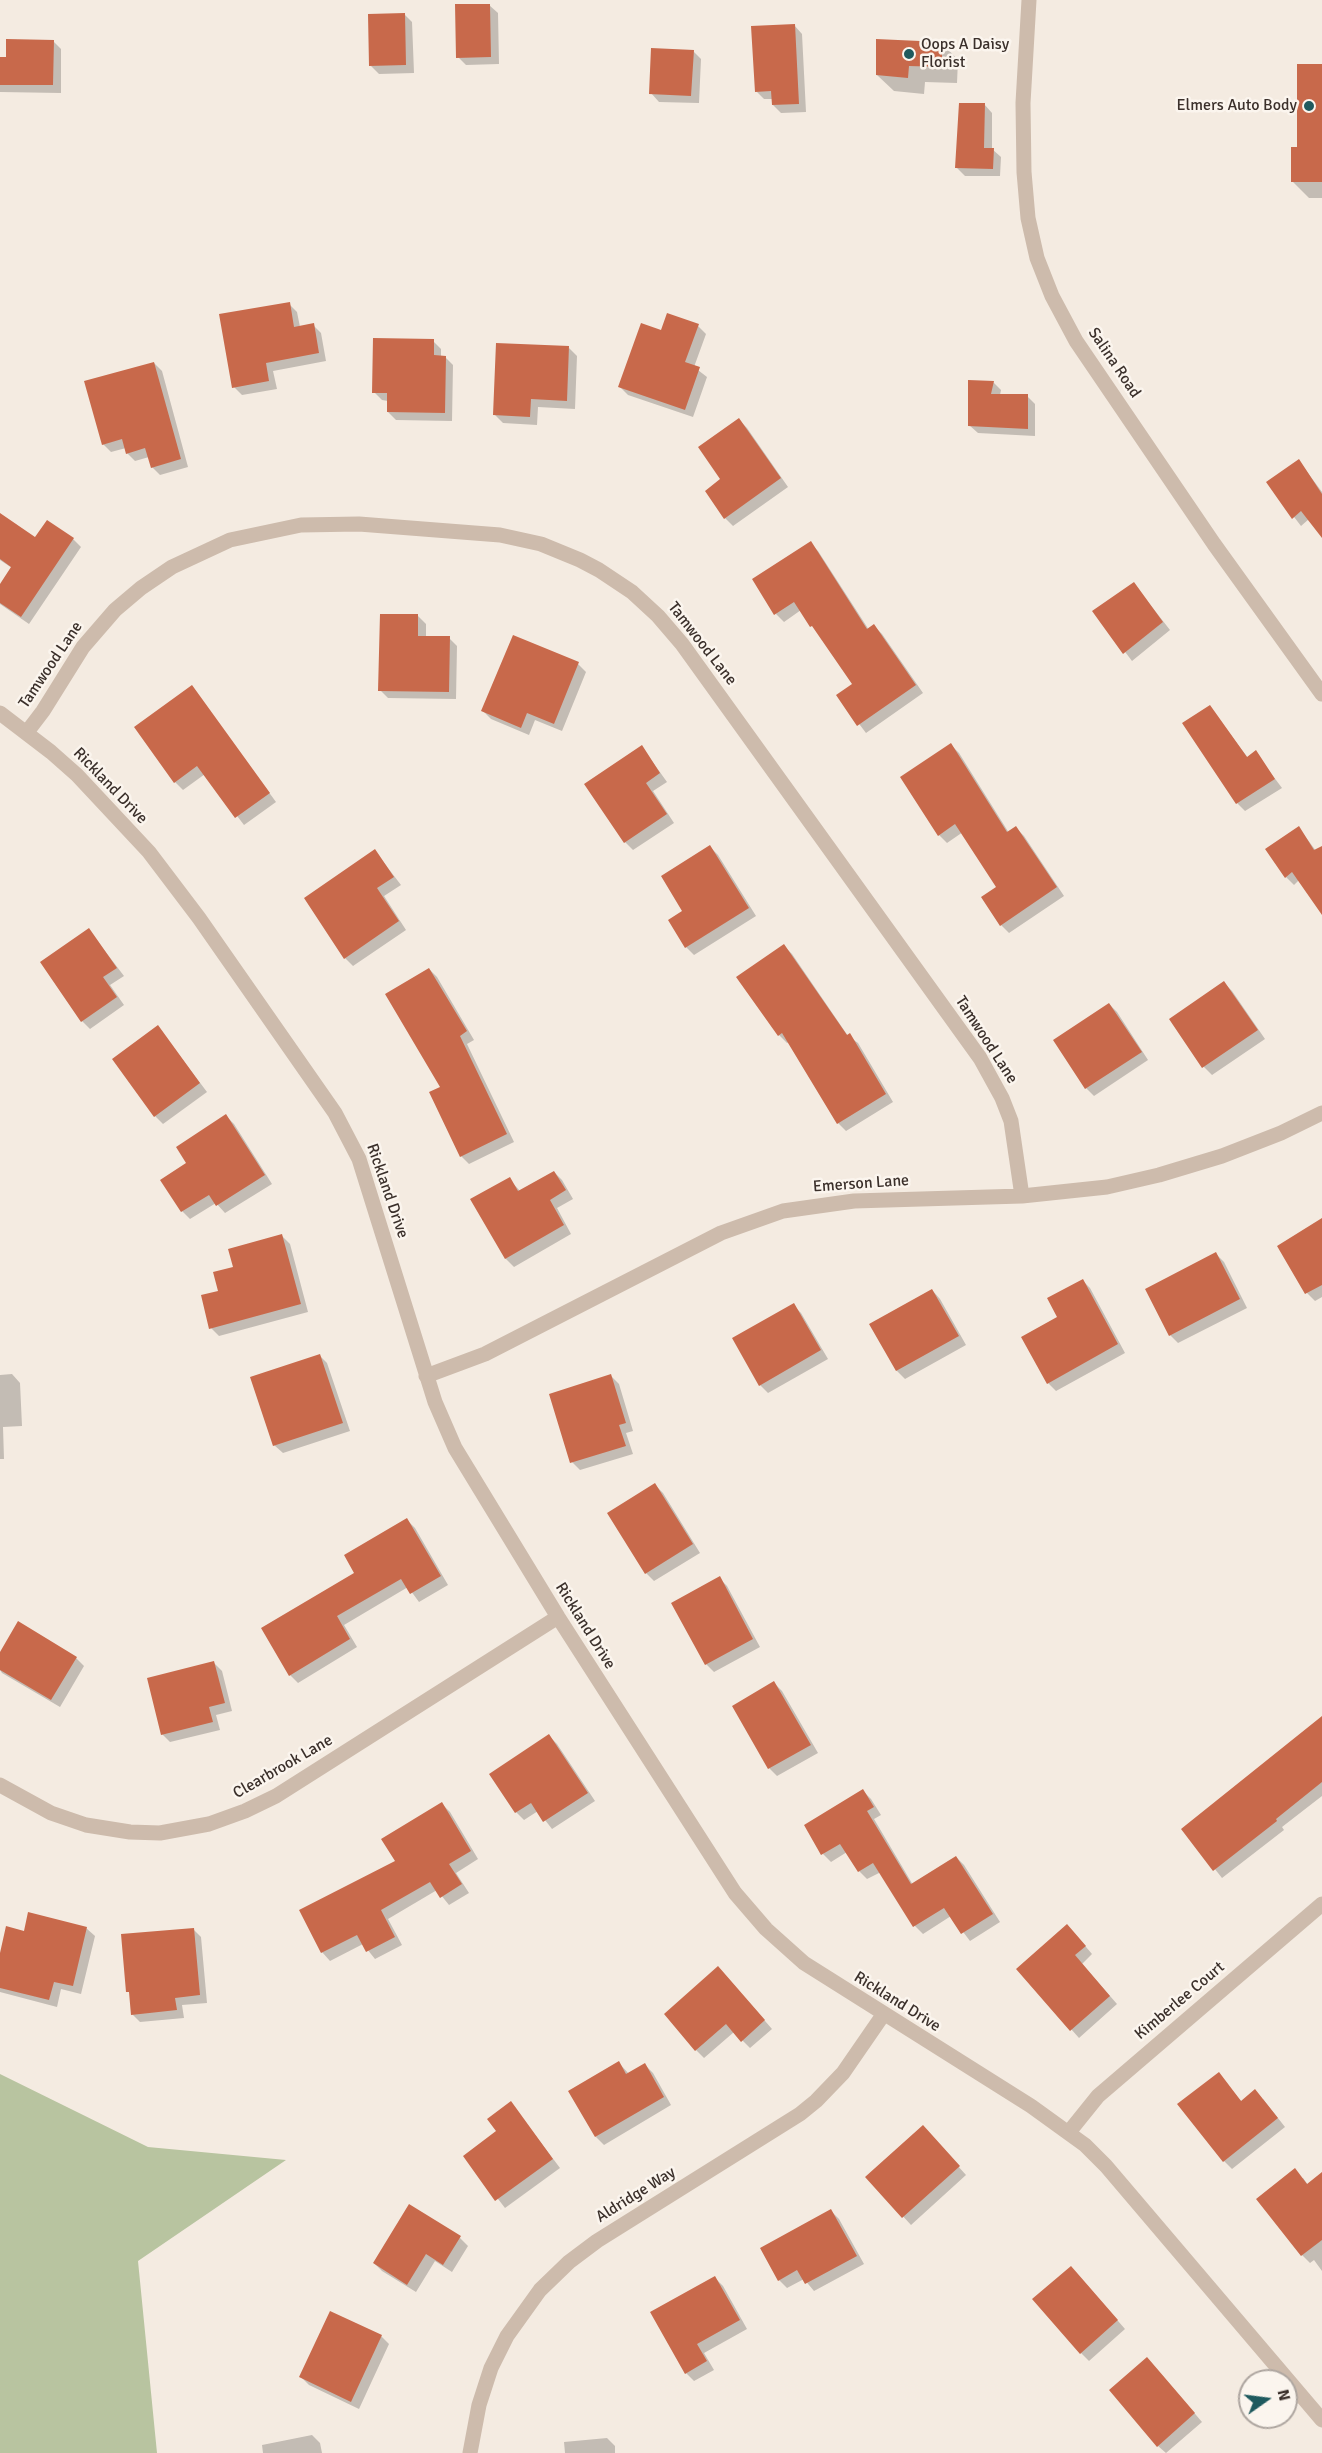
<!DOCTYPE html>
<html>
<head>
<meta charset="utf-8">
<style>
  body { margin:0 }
  #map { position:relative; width:1322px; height:2453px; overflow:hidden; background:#f4ebe1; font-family:Signika,sans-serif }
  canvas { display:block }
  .north { position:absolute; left:1238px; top:2369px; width:60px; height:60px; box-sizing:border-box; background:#fbf5ee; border:2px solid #aea6a0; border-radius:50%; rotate:76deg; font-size:16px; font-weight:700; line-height:24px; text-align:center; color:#3b302b }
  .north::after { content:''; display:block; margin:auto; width:21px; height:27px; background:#1f5a5e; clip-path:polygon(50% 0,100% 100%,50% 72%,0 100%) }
</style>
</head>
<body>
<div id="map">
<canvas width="1322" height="2453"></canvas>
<div class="north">N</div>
</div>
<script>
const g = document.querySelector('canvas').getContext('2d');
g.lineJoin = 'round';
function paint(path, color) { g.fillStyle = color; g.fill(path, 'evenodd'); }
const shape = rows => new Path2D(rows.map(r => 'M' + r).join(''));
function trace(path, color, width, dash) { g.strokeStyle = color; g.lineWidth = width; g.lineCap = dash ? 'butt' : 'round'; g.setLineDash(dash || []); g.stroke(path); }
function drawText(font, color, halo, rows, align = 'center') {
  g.font = font + ' Signika,sans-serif'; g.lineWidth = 5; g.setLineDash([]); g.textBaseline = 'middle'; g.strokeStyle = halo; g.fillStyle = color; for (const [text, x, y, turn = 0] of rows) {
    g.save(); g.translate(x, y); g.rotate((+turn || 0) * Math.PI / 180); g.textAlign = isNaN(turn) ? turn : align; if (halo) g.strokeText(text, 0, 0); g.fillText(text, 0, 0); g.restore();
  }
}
const green = shape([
  [0,2074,148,2147,286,2160,138,2261,157,2453,0,2453]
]);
const shadow = shape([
  [489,5,498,13,499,64,466,65,458,57],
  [404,14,412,22,414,73,379,74,371,66],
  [794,25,802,34,806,112,781,113,773,105,773,99,764,99,756,91],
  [53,41,61,49,61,93,0,92,0,59,8,59],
  [942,43,958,60,957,83,925,82,924,94,894,91,877,75],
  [693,51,701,59,699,103,659,102,651,93],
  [1322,65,1322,198,1309,198,1293,182,1298,149],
  [984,104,992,113,992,149,1001,157,1000,176,965,176,957,168],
  [289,304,297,312,300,327,313,325,321,333,326,361,273,371,277,389,242,395,234,387],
  [698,326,706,334,694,367,707,377,693,417,628,395,620,387,662,332],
  [433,341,441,349,441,357,445,357,453,365,452,421,396,420,388,412,388,401,382,400,374,392],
  [569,348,577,356,575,409,538,407,537,425,503,423,495,415],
  [154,363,162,371,188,467,160,475,152,467,149,457,135,461,127,453,126,448,111,452,103,444],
  [993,382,1001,390,1000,395,1027,396,1035,404,1035,436,978,433,969,425],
  [739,420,747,428,788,487,733,526,725,518,722,480],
  [1299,461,1322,492,1322,534,1309,519,1301,526,1268,483],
  [0,526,36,539,73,539,81,547,29,624,0,604,0,586,12,568,0,560],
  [810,543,818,551,869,630,874,626,882,634,923,693,866,733,838,696,854,684,820,635,801,610,784,622,776,614],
  [1134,584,1170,630,1132,661,1094,611],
  [418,616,426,624,426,638,449,638,457,646,456,699,388,698,380,690],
  [578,664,586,672,562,731,535,720,529,735,491,719,483,711],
  [192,687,276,802,244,825,205,774,183,790,175,782],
  [1210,707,1248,758,1255,752,1282,788,1245,811,1237,803],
  [951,745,959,753,1009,833,1016,828,1024,836,1064,896,1009,933,1001,925,999,887,963,832,947,843,939,835],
  [642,747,667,782,653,791,674,823,633,850,625,842],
  [1299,828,1316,851,1322,848,1322,910,1299,880,1294,885,1286,877],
  [710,847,718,855,756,916,694,955,686,947,685,911],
  [375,851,401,885,384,896,406,930,353,966,345,958],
  [89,930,124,976,110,985,124,1005,90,1029,82,1021],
  [784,946,792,954,848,1036,858,1043,893,1102,846,1131,838,1123,789,1042,787,1043,779,1035,738,977],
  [429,969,437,977,474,1040,467,1044,514,1142,469,1164,461,1156,442,1087],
  [1224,983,1232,991,1265,1039,1212,1075,1204,1067,1171,1019],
  [1109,1004,1117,1012,1148,1060,1094,1096,1086,1088],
  [158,1027,207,1092,163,1124,155,1116],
  [226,1116,234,1124,272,1184,225,1213,216,1203,190,1219,182,1211,188,1163],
  [554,1172,562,1180,573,1199,557,1208,571,1234,514,1267,506,1259,472,1199,509,1179,521,1192],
  [1322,1220,1322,1297,1315,1301,1307,1293,1279,1246],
  [282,1236,290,1244,308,1312,219,1336,211,1328,220,1292,235,1268],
  [1216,1254,1224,1262,1247,1308,1178,1343,1170,1335],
  [1082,1280,1090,1288,1125,1353,1056,1391,1048,1383,1059,1318],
  [932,1290,940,1299,966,1345,905,1379,897,1371,871,1325],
  [793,1305,801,1313,828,1359,768,1393,760,1385],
  [319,1355,327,1363,350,1431,283,1453,274,1445],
  [12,1374,20,1383,22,1426,3,1427,4,1459,0,1459,0,1375],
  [611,1376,619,1384,633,1431,626,1433,633,1454,580,1470,572,1462],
  [655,1485,663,1493,700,1553,654,1581,646,1573,609,1513],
  [407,1520,415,1528,448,1585,419,1602,408,1587,344,1625,357,1647,298,1683,290,1675,356,1573],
  [719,1578,727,1586,760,1647,714,1672,706,1664],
  [0,1655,76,1658,84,1666,60,1707,2,1673,0,1670],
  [214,1663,222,1671,232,1711,216,1715,220,1730,170,1742,162,1734],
  [774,1683,782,1691,818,1753,777,1776,769,1768],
  [1322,1718,1322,1796,1282,1827,1284,1830,1222,1878,1183,1829],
  [549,1736,557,1744,595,1801,552,1829,538,1811,524,1820,516,1812],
  [863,1791,871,1799,881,1815,874,1819,913,1885,956,1857,964,1865,1000,1922,970,1941,951,1916,923,1934,915,1926,881,1872,867,1879,859,1871,847,1852,831,1862,823,1854],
  [442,1804,450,1812,478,1859,456,1873,469,1893,449,1905,437,1890,388,1919,402,1945,375,1959,363,1944,330,1961,322,1952,301,1911,397,1862],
  [86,1928,95,1936,81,1994,61,1989,57,2007,0,1992,0,1959,25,1932],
  [193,1929,201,1937,207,2003,182,2005,184,2018,140,2022,132,2014,131,1994,128,1991],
  [1075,1934,1092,1954,1082,1964,1117,2004,1079,2038,1018,1969],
  [726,1976,772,2029,750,2048,734,2032,704,2058,696,2050],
  [619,2063,629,2074,645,2065,653,2073,671,2105,604,2145,596,2137],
  [1218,2074,1242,2102,1263,2099,1285,2127,1232,2169,1224,2161],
  [511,2103,560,2168,505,2208,465,2156,498,2132],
  [930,2135,966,2175,911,2225,867,2177],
  [1322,2174,1322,2271,1314,2260,1310,2263,1302,2255,1258,2199,1303,2178,1308,2185],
  [831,2211,839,2219,864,2264,814,2291,804,2279,787,2288,779,2280],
  [460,2238,468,2246,452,2272,435,2261,416,2292,382,2271,374,2263],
  [1079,2276,1125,2329,1089,2361,1081,2353],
  [715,2278,723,2286,747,2329,704,2353,714,2370,694,2381,686,2373],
  [381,2336,389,2344,359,2409,309,2385,301,2377],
  [1155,2367,1202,2422,1166,2453,1158,2446],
  [312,2435,320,2443,322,2453,263,2453,262,2445],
  [607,2438,615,2446,615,2453,565,2453,564,2442]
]);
const building = shape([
  [455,4,490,4,491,57,456,58],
  [405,13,406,65,369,66,368,14],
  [795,24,799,104,772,105,771,91,755,92,751,26],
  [6,39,54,40,53,85,0,85,0,57,6,57],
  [876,39,942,42,942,67,909,66,908,78,876,75],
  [651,48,694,50,691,96,649,94],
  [1297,64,1322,64,1322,182,1291,182,1291,147,1297,147],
  [959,103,985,103,984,148,994,148,993,169,955,168],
  [290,302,294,327,314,323,319,353,266,363,269,381,232,388,219,314],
  [667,313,699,324,685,362,700,367,685,410,618,387,641,323,661,330],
  [373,338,434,339,434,355,446,356,445,413,387,412,387,393,372,393],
  [496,343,569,346,567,401,531,399,530,417,493,415],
  [154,362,181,459,151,468,145,448,126,454,122,439,102,445,84,381],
  [968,380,994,381,991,394,1028,394,1028,429,968,426],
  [739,418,781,478,724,519,705,491,720,479,698,447],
  [1299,459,1322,494,1322,538,1301,511,1292,519,1266,482],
  [0,513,35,537,47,520,74,538,21,617,0,603,0,584,11,567,0,559],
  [811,541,867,629,874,624,916,685,857,726,836,695,852,684,812,626,810,627,794,602,774,615,752,579],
  [1134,582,1163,622,1123,654,1092,611],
  [380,614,418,614,418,636,450,636,449,692,378,691],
  [513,635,579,662,554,724,527,713,521,728,481,711],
  [192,685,270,793,235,818,197,766,174,783,134,727],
  [1210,705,1247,757,1256,750,1275,779,1236,804,1182,723],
  [951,743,1007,832,1016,826,1057,887,1000,926,981,897,996,887,955,824,938,836,900,777],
  [642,745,660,773,646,783,667,814,624,843,584,784],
  [1299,826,1314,850,1322,846,1322,915,1292,872,1285,878,1265,849],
  [710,845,749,908,685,948,668,920,682,911,661,876],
  [375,849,394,877,377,888,399,921,344,959,304,898],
  [89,928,117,968,103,977,117,997,81,1022,40,962],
  [784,944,847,1035,850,1033,886,1094,837,1124,782,1033,778,1036,736,977],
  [429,968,467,1031,460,1036,507,1134,460,1157,429,1092,440,1087,385,994],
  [1224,981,1258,1030,1202,1068,1169,1019],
  [1109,1003,1142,1052,1085,1089,1053,1040],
  [158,1025,200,1083,154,1117,112,1059],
  [226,1114,265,1175,216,1206,209,1195,181,1212,160,1180,186,1163,176,1147],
  [554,1171,566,1190,550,1200,564,1225,505,1259,470,1199,510,1177,518,1191],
  [1322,1218,1322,1285,1305,1294,1277,1246],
  [282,1234,301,1304,209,1329,201,1295,218,1291,213,1272,233,1267,228,1249],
  [1216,1252,1240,1299,1169,1336,1145,1289],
  [1083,1279,1118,1344,1047,1384,1021,1337,1057,1317,1047,1298],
  [932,1289,959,1336,896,1371,869,1324],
  [794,1303,821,1350,759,1386,732,1338],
  [320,1354,343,1423,273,1446,250,1377],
  [611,1374,626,1423,619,1425,626,1446,570,1463,549,1394],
  [655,1483,693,1544,645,1574,607,1513],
  [407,1518,441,1576,410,1594,401,1579,337,1616,350,1639,289,1676,261,1628,354,1573,344,1555],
  [720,1576,753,1639,705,1665,671,1603],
  [18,1621,77,1657,51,1700,0,1670,0,1652],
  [214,1661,225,1703,209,1707,213,1722,161,1735,147,1678],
  [774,1681,811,1745,768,1769,732,1706],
  [1322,1716,1322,1782,1276,1819,1277,1821,1213,1871,1181,1829],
  [549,1734,588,1793,543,1822,531,1803,515,1813,489,1774],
  [863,1789,874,1807,867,1811,911,1884,956,1856,993,1914,961,1934,944,1908,913,1927,873,1863,858,1872,840,1844,821,1855,804,1825],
  [442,1802,471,1851,449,1864,462,1884,440,1898,430,1882,381,1910,395,1937,366,1952,357,1935,321,1953,299,1910,395,1861,381,1839],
  [28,1912,87,1927,73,1986,54,1982,49,2000,0,1988,0,1953,6,1926,24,1931],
  [1067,1924,1086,1946,1075,1955,1110,1996,1070,2031,1016,1969],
  [194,1928,200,1995,175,1998,177,2010,131,2015,129,1992,126,1992,121,1934],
  [718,1966,765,2020,741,2042,726,2024,695,2051,664,2014],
  [619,2061,626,2074,645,2063,664,2097,595,2137,568,2091],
  [1219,2072,1241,2101,1255,2089,1278,2118,1223,2162,1177,2104],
  [511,2101,553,2159,495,2201,463,2156,496,2131,487,2119],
  [923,2125,960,2166,902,2218,865,2177],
  [1295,2168,1307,2184,1322,2172,1322,2240,1301,2256,1256,2199],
  [409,2204,461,2236,443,2265,426,2254,407,2285,373,2263],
  [831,2209,857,2256,805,2284,797,2270,778,2281,760,2248],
  [1071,2266,1118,2320,1080,2354,1032,2299],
  [715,2276,740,2320,697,2344,707,2361,685,2374,650,2312],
  [330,2311,382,2335,351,2402,299,2377],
  [1147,2357,1195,2413,1157,2447,1109,2390]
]);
const minor = shape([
  [1029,0,1023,103,1024,172,1028,218,1037,258,1052,296,1076,341,1214,544,1322,694],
  [0,713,51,752,77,775,149,852,199,918,335,1113,359,1159,435,1402,455,1448,558,1617,735,1893,766,1929,804,1963,1031,2106,1085,2145,1106,2166,1322,2420],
  [27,732,43,711,83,647,115,610,141,588,172,567,230,540,301,525,359,524,500,535,541,544,580,560,599,570,632,592,658,616,682,644,980,1058,1002,1098,1011,1121,1022,1196],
  [426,1376,485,1354,721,1233,783,1211,854,1201,1022,1196,1107,1187,1159,1175,1222,1156,1281,1133,1322,1113],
  [0,1785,51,1813,86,1825,130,1832,160,1833,209,1824,245,1811,276,1796,558,1617],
  [1069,2132,1098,2096,1322,1904],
  [470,2453,479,2405,491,2368,507,2336,540,2290,569,2262,597,2241,800,2114,816,2101,843,2073,883,2015]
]);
const markers = [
  [909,54,6,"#1f5a5e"],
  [1309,106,6,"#1f5a5e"]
];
const poiNames = [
  ["Oops A Daisy",921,45],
  ["Florist",921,63],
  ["Elmers Auto Body",1297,106,"right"]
];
const streetNames = [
  ["Salina Road",1114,363,56],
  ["Tamwood Lane",702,644,52],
  ["Tamwood Lane",51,665,-56],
  ["Rickland Drive",110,786,46],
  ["Tamwood Lane",986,1040,57],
  ["Emerson Lane",861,1184,-4],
  ["Rickland Drive",387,1191,71],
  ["Rickland Drive",585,1626,58],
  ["Clearbrook Lane",283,1767,-30],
  ["Kimberlee Court",1180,2001,-40],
  ["Rickland Drive",897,2002,32],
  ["Aldridge Way",636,2195,-32]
];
paint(green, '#b8c4a0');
paint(shadow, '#0003');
paint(building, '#c8694b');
trace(minor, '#cdbbac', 15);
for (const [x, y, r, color] of markers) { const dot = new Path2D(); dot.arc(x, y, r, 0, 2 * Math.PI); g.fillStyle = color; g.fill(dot); trace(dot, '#fbf5ee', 2); }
drawText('16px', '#3b302b', '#fbf5ee', poiNames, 'left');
drawText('16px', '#3b302b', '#fbf5ee', streetNames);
</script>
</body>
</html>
